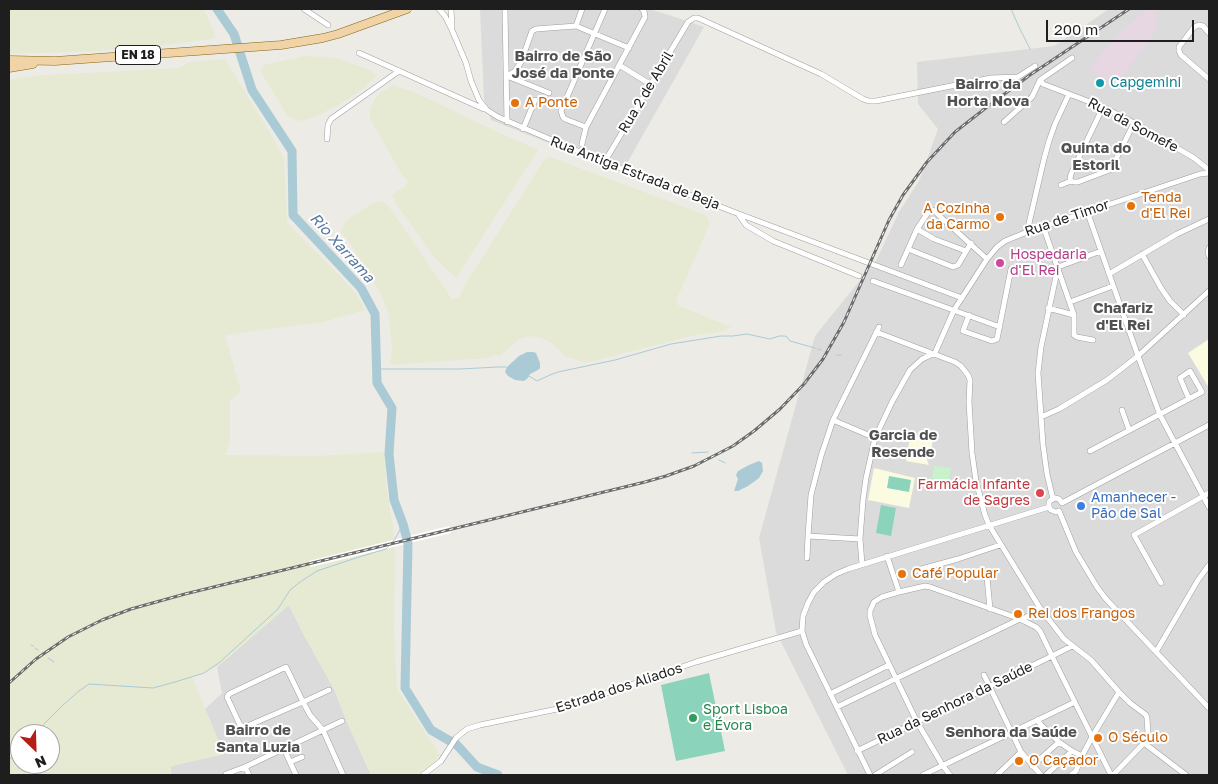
<!DOCTYPE html>
<html>
<head>
<meta charset="utf-8">
<style>
  body { margin:0 }
  #map { position:relative; width:1218px; height:784px; overflow:hidden; background:#edebe5; font-family:"Golos Text",sans-serif }
  canvas { display:block }
  .frame { position:absolute; inset:0; border:10px solid #1e1e1e; pointer-events:none }
  .north { position:absolute; left:10px; top:724px; width:50px; height:50px; box-sizing:border-box; background:#fff; border:1px solid #a5a5a5; border-radius:50%; rotate:156deg; font-size:14px; font-weight:700; line-height:20px; text-align:center; color:#1e1e1e }
  .north::after { content:''; display:block; margin:auto; width:18px; height:22px; background:#b31f18; clip-path:polygon(50% 0,100% 100%,50% 72%,0 100%) }
  .scale { position:absolute; left:1046px; top:20px; width:148px; height:22px; box-sizing:border-box; border:2px solid #1e1e1e; border-top:0; padding-left:6px; font-size:15px; line-height:18px; white-space:nowrap; color:#1e1e1e; -webkit-text-stroke:4px #fff; paint-order:stroke }
</style>
</head>
<body>
<div id="map">
<canvas width="1218" height="784"></canvas>
<div class="frame"></div>
<div class="north">N</div>
<div class="scale">200 m</div>
</div>
<script>
const g = document.querySelector('canvas').getContext('2d');
g.lineJoin = 'round';
function paint(path, color) { g.fillStyle = color; g.fill(path, 'evenodd'); }
const shape = rows => new Path2D(rows.map(r => 'M' + r).join(''));
function trace(path, color, width, dash) { g.strokeStyle = color; g.lineWidth = width; g.lineCap = dash ? 'butt' : 'round'; g.setLineDash(dash || []); g.stroke(path); }
function drawText(font, color, halo, rows, align = 'center') {
  g.font = font + ' "Golos Text",sans-serif'; g.lineWidth = 4; g.setLineDash([]); g.textBaseline = 'middle'; g.strokeStyle = halo; g.fillStyle = color; for (const [text, x, y, turn = 0] of rows) {
    g.save(); g.translate(x, y); g.rotate((+turn || 0) * Math.PI / 180); g.textAlign = isNaN(turn) ? turn : align; if (halo) g.strokeText(text, 0, 0); g.fillText(text, 0, 0); g.restore();
  }
}
const residential = shape([
  [480,9,649,9,672,16,704,27,622,172,491,120,484,99],
  [1109,9,1209,9,1209,775,848,775,776,632,759,538,815,336,877,259,899,212,919,181,938,129,918,104,917,62,1054,46],
  [289,605,305,637,334,689,347,722,371,775,171,775,171,766,224,754,205,709,222,693,217,667]
]);
const industrial = shape([
  [1147,9,1154,9,1158,29,1116,84,1089,70,1099,56,1118,35]
]);
const education = shape([
  [1209,339,1209,388,1188,353],
  [917,435,933,438,930,461,928,456,926,457,929,465,906,461,909,443,916,438],
  [874,468,915,478,909,508,868,500]
]);
const farmland = shape([
  [9,9,202,9,207,15,216,38,168,45,100,51,9,54],
  [304,56,336,58,368,69,377,75,364,88,342,103,315,117,299,121,288,117,261,72,264,65],
  [225,59,276,143,284,159,287,221,294,230,340,276,358,296,365,310,323,322,225,335,241,392,230,400,230,441,228,448,225,455,318,456,384,452,387,493,393,525,395,555,394,629,397,689,440,755,427,769,415,775,371,775,347,722,334,689,305,637,289,605,217,667,192,677,224,754,171,766,171,775,9,775,9,81,18,78,44,75,179,68,189,62],
  [20,734,50,734,50,764,20,764],
  [393,85,414,92,502,134,538,150,456,278,435,258,399,208,392,196,396,191,406,186,407,180,402,175,370,119,370,108,374,100,380,93],
  [550,157,703,214,708,218,709,225,676,301,679,306,731,327,720,332,695,335,586,363,565,356,553,344,544,339,531,336,521,338,500,356,494,355,488,358,393,365,390,362,392,349,389,314,381,295,352,246,340,231,345,222,374,202,381,201,388,205,452,299,459,297,465,285,544,160]
]);
const park = shape([
  [934,466,951,468,948,483,946,483,945,488,939,487,940,480,932,479]
]);
const pitch = shape([
  [889,476,911,480,909,492,887,488],
  [881,505,896,508,891,536,876,533],
  [709,673,725,751,676,761,661,685]
]);
const water = shape([
  [527,352,533,352,536,353,540,363,540,368,538,370,530,374,528,378,524,381,515,380,508,376,505,372,507,367,519,356],
  [759,461,762,463,763,471,759,478,748,486,738,491,734,491,738,479,736,475,738,471,749,465]
]);
const pier = shape([
  [449,526,451,533,311,567,309,561]
]);
const stream = shape([
  [1011,9,1020,29,1030,49],
  [818,349,821,350],
  [836,355,841,355],
  [376,365,381,369,460,369,498,367,506,367],
  [529,376,537,381,550,375,558,372,615,360,671,344,721,336,733,336,747,334,770,339,779,336,785,336,787,337,790,341,815,348],
  [692,453,708,452],
  [719,460,725,463],
  [31,645,33,646],
  [35,648,38,650],
  [48,658,54,662],
  [36,734,45,723,62,706,79,691,89,684,153,688,175,682,204,673,220,662,278,609,290,590,300,582,317,571,359,557,386,549,395,539,403,524],
  [9,759,20,755]
]);
const river = shape([
  [217,9,234,34,252,90,292,151,293,215,361,288,375,314,377,383,392,408,389,454,394,500,403,524,408,543,405,688,431,730,457,745,477,767,498,775]
]);
const street = shape([
  [304,9,328,25],
  [439,9,445,16,452,30,466,63,471,81,479,100,487,110,498,117,587,155,739,214,962,298],
  [451,9,452,27],
  [505,9,507,122],
  [576,26,582,9],
  [1209,33,1203,26,1199,25,1194,27,1179,47,1179,51,1181,55,1209,79],
  [359,53,484,109],
  [619,65,650,84],
  [507,76,515,71,521,62,532,31,536,29,576,26,629,48],
  [507,76,549,93],
  [1040,80,1043,84,1103,107,1134,123,1194,158,1209,170],
  [1004,122,1032,97,1040,80,1072,58],
  [586,127,565,119,563,117,561,111,605,9],
  [523,129,535,100],
  [327,139,328,125,331,119,399,71],
  [582,144,586,127,645,17,644,11,642,9],
  [605,161,688,22,694,18,698,18,821,74,863,99,869,101,876,101,991,78,1018,77,1035,66],
  [1071,181,1070,178,1071,174,1103,107],
  [1061,185,1071,181,1074,182,1078,182,1107,171,1111,169,1134,123],
  [1087,211,1138,356,1160,415,1209,507],
  [739,215,746,225,773,241,859,276],
  [1043,226,1074,315,1074,335,1077,337,1093,340],
  [917,229,934,239,966,251],
  [1027,232,1044,159,1049,141,1055,124,1069,94],
  [1209,248,1208,252,1209,256],
  [908,249,953,267,958,265,971,243],
  [1142,254,1161,288,1170,301,1184,315],
  [901,265,917,229,929,211,930,210,933,210,987,259],
  [1058,267,1101,251],
  [1109,274,1177,234,1209,219],
  [873,281,1000,327],
  [1070,302,1113,286],
  [1048,308,1074,315],
  [969,315,963,331,992,341,997,339,1011,269],
  [876,332,955,362,961,366,968,375,970,380,969,402,972,453,976,481,985,515,989,525,1040,608,1064,639,1091,660,1119,692,1130,703,1146,715,1147,718,1148,733,1144,743,1113,775],
  [934,355,954,310,987,259,997,247,1005,241,1027,232,1200,174,1209,173],
  [1122,410,1129,430],
  [1041,417,1059,409,1107,380,1138,356,1209,291],
  [833,420,875,438],
  [1090,451,1202,392,1190,371,1180,378,1189,399],
  [1053,499,1047,474,1043,445,1038,373,1041,347,1058,267],
  [1062,503,1209,425],
  [1059,511,1076,552,1097,587,1106,599,1209,708],
  [1059,511,1056,512,1051,510,1049,507,1049,502,1051,500,1055,498,1059,499,1062,503],
  [860,539,808,536,811,495,821,456,833,420,879,327],
  [887,556,899,592],
  [807,558,808,536],
  [862,564,860,539,863,500,866,478,875,438,892,402,910,370,922,359,933,354],
  [914,571,958,559,1000,545],
  [987,577,990,609],
  [1161,583,1134,535,1209,493],
  [1022,620,1040,608],
  [1156,652,1198,580,1209,565],
  [984,675,1021,752,1041,775],
  [329,690,303,702,245,727,240,725,227,697,229,694,286,667,303,702,310,715,323,730,343,775],
  [830,694,889,665],
  [837,707,1020,619],
  [1037,720,1042,726,1059,742,1072,751,1082,756],
  [1144,743,1186,775],
  [284,749,296,775],
  [857,751,1052,656,1111,775],
  [290,762,302,757],
  [1032,766,1059,742],
  [245,767,249,775],
  [226,774,245,767,342,721],
  [423,775,441,761,456,738,467,729,480,725,567,707,696,662,802,631],
  [870,775,806,644,802,631,803,616,808,603,814,592,824,582,836,574,848,569,1049,507],
  [875,775,912,752],
  [923,775,1075,702],
  [950,775,943,766,917,722,875,635,870,616,870,611,874,602,882,597,899,592,925,586,930,587,1020,619,1036,627,1040,631,1052,656,1072,646],
  [997,775,1021,752],
  [1046,775,1072,751],
  [1071,775,1076,771,1082,756,1092,737,1119,692]
]);
const primary = shape([
  [9,60,55,61,281,45,323,38,338,34,407,9],
  [9,68,33,64]
]);
const rail = shape([
  [9,683,36,659,68,637,102,620,131,609,185,594,645,482,666,476,694,466,733,446,754,431,780,409,804,384,823,359,844,322,889,220,903,195,927,162,955,132,987,107,1030,75,1129,9]
]);
const markers = [
  [1100,83,5,"#0f9aa8"],
  [515,103,5,"#e8710a"],
  [1131,206,5,"#e8710a"],
  [1000,217,5,"#e8710a"],
  [1000,263,5,"#d1479c"],
  [1040,493,5,"#e0444e"],
  [1081,506,5,"#3f7fe0"],
  [902,574,5,"#e8710a"],
  [1018,614,5,"#e8710a"],
  [693,718,5,"#2e9e5b"],
  [1098,738,5,"#e8710a"],
  [1019,761,5,"#e8710a"]
];
const shields = [
  [138,55,45]
];
const shieldNames = [
  ["EN 18",138,55]
];
const cultureNames = [
  ["Capgemini",1110,83]
];
const streetNames = [
  ["Rua 2 de Abril",646,92,-59],
  ["Rua da Somefe",1133,125,28],
  ["Rua Antiga Estrada de Beja",635,173,21],
  ["Rua de Timor",1067,218,-19],
  ["Estrada dos Aliados",619,688,-18],
  ["Rua da Senhora da Saúde",955,703,-26]
];
const foodNames = [
  ["A Ponte",525,103],
  ["Tenda",1141,198],
  ["d'El Rei",1141,214],
  ["A Cozinha",990,209,"right"],
  ["da Carmo",990,225,"right"],
  ["Café Popular",912,574],
  ["Rei dos Frangos",1028,614],
  ["O Século",1108,738],
  ["O Caçador",1029,761]
];
const hotelNames = [
  ["Hospedaria",1010,255],
  ["d'El Rei",1010,271]
];
const healthNames = [
  ["Farmácia Infante",1030,485],
  ["de Sagres",1030,501]
];
const shopNames = [
  ["Amanhecer -",1091,498],
  ["Pão de Sal",1091,514]
];
const leisureNames = [
  ["Sport Lisboa",703,710],
  ["e Évora",703,726]
];
const neighbourhoodNames = [
  ["Bairro de São",563,56],
  ["José da Ponte",563,73],
  ["Bairro da",988,84],
  ["Horta Nova",988,101],
  ["Quinta do",1096,148],
  ["Estoril",1096,165],
  ["Chafariz",1123,308],
  ["d'El Rei",1123,325],
  ["Garcia de",903,435],
  ["Resende",903,452],
  ["Bairro de",258,730],
  ["Santa Luzia",258,747],
  ["Senhora da Saúde",1011,732]
];
const waterNames = [
  ["Rio Xarrama",342,248,48]
];
paint(residential, '#dbdbdb');
paint(industrial, '#e6d7e2');
paint(education, '#fafbe0');
paint(farmland, '#e7ead2');
paint(park, '#c7f2cc');
paint(pitch, '#8cd3bb');
paint(water, '#aacad6');
paint(pier, '#fff');
trace(stream, '#aacad6', 1);
trace(river, '#aacad6', 9);
trace(street, '#9f9f9f', 6);
trace(primary, '#856412', 9);
trace(street, '#fff', 5);
trace(primary, '#f0d4a7', 8);
trace(rail, '#6c6c6c', 3);
trace(rail, '#fff', 1, [4]);
for (const [x, y, r, color] of markers) { const dot = new Path2D(); dot.arc(x, y, r, 0, 2 * Math.PI); g.fillStyle = color; g.fill(dot); trace(dot, '#fff', 2); }
for (const [x, y, w] of shields) { const box = new Path2D(); box.roundRect(x - w / 2, y - 9.5, w, 19, 4); g.fillStyle = '#fff'; g.fill(box); trace(box, '#1e1e1e', 1); }
drawText('bold 12px', '#1e1e1e', null, shieldNames);
drawText('14px', '#0d838f', '#fff', cultureNames, 'left');
drawText('14px', '#1e1e1e', '#fff', streetNames);
drawText('14px', '#c56008', '#fff', foodNames, 'left');
drawText('14px', '#b23c85', '#fff', hotelNames, 'left');
drawText('14px', '#be3a42', '#fff', healthNames, 'right');
drawText('14px', '#366cbe', '#fff', shopNames, 'left');
drawText('14px', '#27864d', '#fff', leisureNames, 'left');
drawText('bold 15px', '#515151', '#fff', neighbourhoodNames);
drawText('italic 15px', '#5678a1', '#fff', waterNames);
</script>
</body>
</html>
